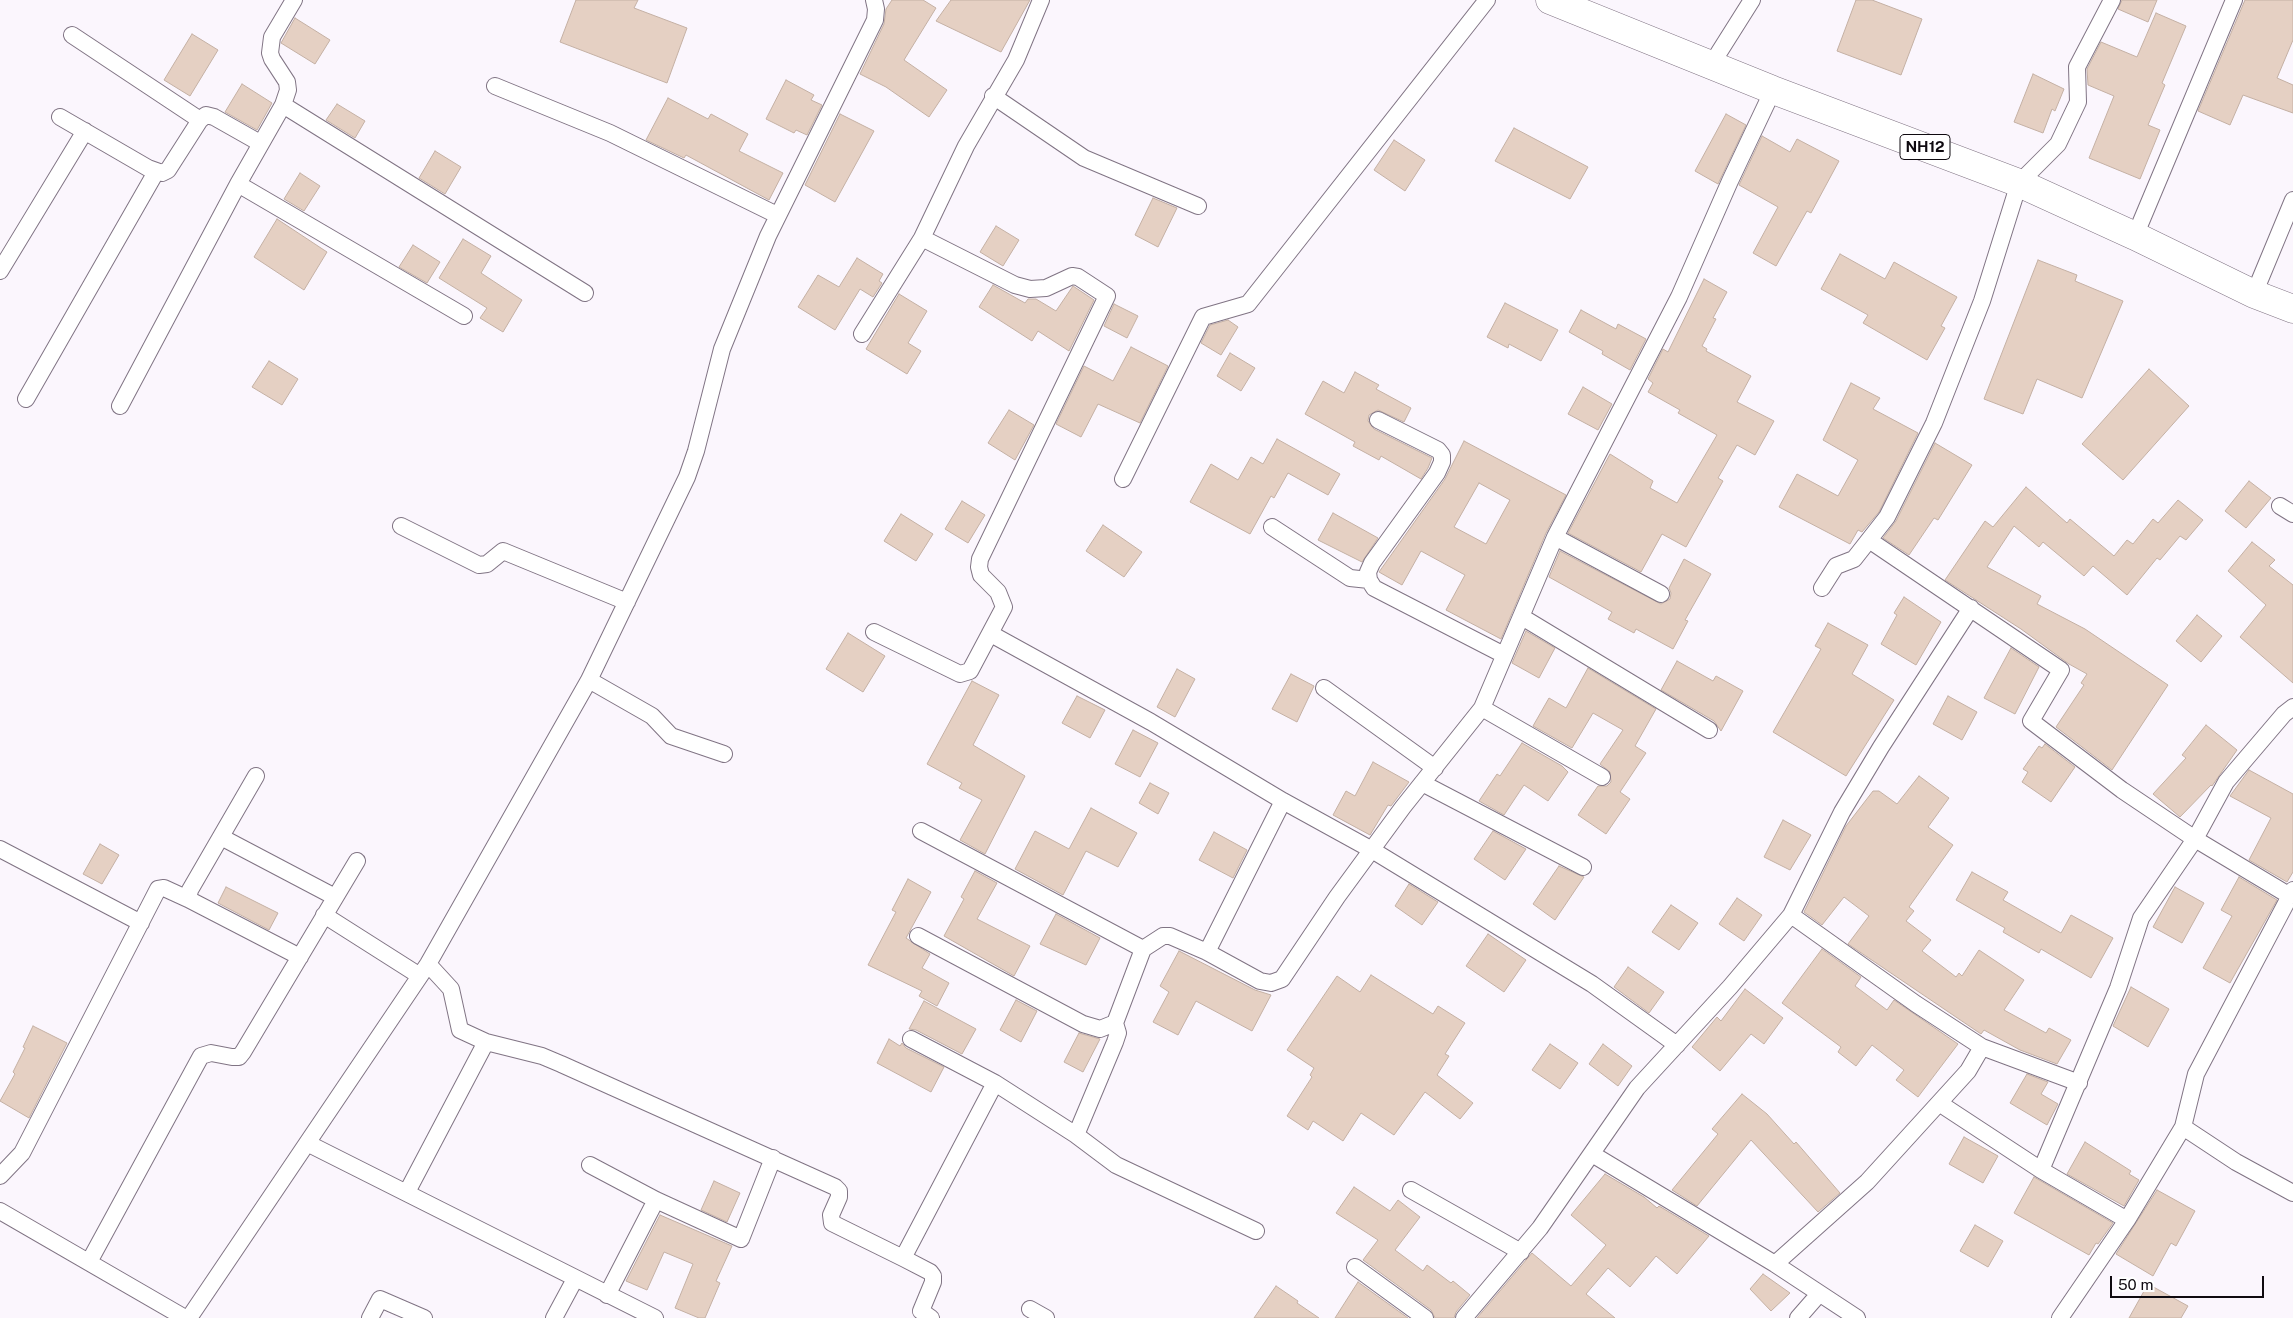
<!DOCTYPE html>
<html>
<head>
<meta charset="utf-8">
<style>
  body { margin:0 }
  #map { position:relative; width:2293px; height:1318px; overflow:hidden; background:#fbf6fd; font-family:"Public Sans",sans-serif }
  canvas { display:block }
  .scale { position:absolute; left:2110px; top:1276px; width:154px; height:22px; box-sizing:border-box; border:2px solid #0f0a10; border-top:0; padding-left:6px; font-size:15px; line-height:18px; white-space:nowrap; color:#0f0a10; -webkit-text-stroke:4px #fff; paint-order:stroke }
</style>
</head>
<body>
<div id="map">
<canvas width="2293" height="1318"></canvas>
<div class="scale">50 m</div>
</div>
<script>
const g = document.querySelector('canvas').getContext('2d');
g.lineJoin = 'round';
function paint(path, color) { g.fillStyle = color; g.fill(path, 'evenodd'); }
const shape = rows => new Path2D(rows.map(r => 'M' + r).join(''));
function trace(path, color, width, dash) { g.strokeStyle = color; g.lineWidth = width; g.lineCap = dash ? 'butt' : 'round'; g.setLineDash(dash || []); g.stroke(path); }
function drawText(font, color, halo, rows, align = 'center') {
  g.font = font + ' "Public Sans",sans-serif'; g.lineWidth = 4; g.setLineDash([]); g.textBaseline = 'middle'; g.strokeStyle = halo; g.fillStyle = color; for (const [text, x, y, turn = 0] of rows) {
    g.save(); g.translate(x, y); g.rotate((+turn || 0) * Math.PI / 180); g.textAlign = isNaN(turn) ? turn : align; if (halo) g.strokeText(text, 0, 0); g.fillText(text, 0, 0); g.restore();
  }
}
const building = shape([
  [576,0,638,0,634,8,687,28,667,83,560,42,576,0],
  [892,0,923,0,936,8,904,60,947,90,929,117,886,87,860,74,884,24,886,9,892,0],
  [951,0,1030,0,1001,52,936,21,951,0],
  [1856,0,1872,0,1922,19,1901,75,1837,51,1856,0],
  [2122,0,2157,0,2148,22,2118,9,2122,0],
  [2245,0,2293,0,2293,40,2277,78,2293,85,2293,113,2243,95,2230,125,2198,111,2245,0],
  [2156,13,2186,26,2162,83,2165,85,2148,125,2160,130,2140,179,2089,158,2114,96,2088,85,2087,69,2101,42,2137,57,2156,13],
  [295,18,330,40,315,64,281,43,295,18],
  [192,34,218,50,190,96,164,80,192,34],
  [2033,74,2064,89,2055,111,2052,109,2043,133,2014,122,2033,74],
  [786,80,814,95,811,100,822,105,807,135,796,130,794,133,766,119,786,80],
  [242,84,272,103,257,130,225,112,242,84],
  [668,98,708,119,711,114,748,134,739,151,783,173,769,200,686,155,684,158,646,140,668,98],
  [337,104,365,121,355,138,326,120,337,104],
  [840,114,874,131,835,202,805,185,840,114],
  [1726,114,1746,125,1718,184,1695,171,1726,114],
  [1514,128,1588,167,1570,199,1495,161,1514,128],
  [1762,136,1790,152,1797,139,1839,161,1811,213,1807,211,1776,266,1753,253,1778,207,1739,185,1762,136],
  [1394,140,1425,160,1405,191,1374,170,1394,140],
  [435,151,461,167,445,194,419,178,435,151],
  [300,173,320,186,304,211,284,199,300,173],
  [1153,198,1177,208,1158,247,1135,235,1153,198],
  [277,219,327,252,304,290,254,257,277,219],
  [996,226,1019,240,1003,266,980,252,996,226],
  [463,239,491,256,481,273,522,300,503,332,480,318,487,308,439,278,463,239],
  [413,245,440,262,427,283,399,267,413,245],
  [1840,254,1885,279,1894,262,1957,297,1941,326,1945,328,1927,360,1863,323,1868,315,1821,289,1840,254],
  [857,258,883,274,879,281,882,283,873,297,860,289,835,330,798,307,818,275,839,287,857,258],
  [2038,260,2077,275,2075,281,2123,301,2082,398,2037,379,2023,414,1984,399,2038,260],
  [1704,279,1727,292,1713,318,1716,319,1702,346,1707,349,1706,351,1751,376,1737,402,1774,421,1755,455,1737,445,1718,478,1723,481,1686,547,1662,534,1641,572,1568,533,1610,454,1653,481,1650,488,1677,503,1717,435,1678,413,1680,410,1648,392,1653,383,1648,379,1663,349,1668,352,1704,279],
  [993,285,1025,303,1028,299,1036,299,1056,311,1073,286,1094,300,1069,351,1038,331,1032,341,979,307,993,285],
  [899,294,927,311,908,343,921,351,907,374,866,349,899,294],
  [1505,303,1558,330,1541,361,1509,344,1508,348,1487,337,1505,303],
  [1114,304,1138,316,1127,338,1104,326,1114,304],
  [1581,310,1616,329,1618,324,1646,339,1630,370,1602,354,1603,351,1569,332,1581,310],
  [1228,320,1238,327,1221,355,1201,343,1210,325,1228,320],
  [1131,347,1168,366,1140,423,1098,404,1081,437,1056,424,1084,366,1113,381,1131,347],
  [1230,353,1255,368,1241,391,1217,376,1230,353],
  [269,361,298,379,282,405,252,387,269,361],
  [2149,369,2189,406,2123,480,2082,444,2149,369],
  [1355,372,1379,385,1376,389,1411,408,1404,422,1378,410,1369,415,1368,421,1374,429,1432,458,1428,468,1421,479,1381,456,1379,460,1353,446,1355,442,1305,414,1323,381,1344,393,1355,372],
  [1851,383,1880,398,1873,409,1918,433,1879,512,1862,532,1858,530,1850,544,1779,507,1797,474,1838,496,1858,460,1823,440,1851,383],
  [1583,387,1612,404,1598,430,1568,414,1583,387],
  [1009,410,1034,425,1015,460,988,443,1009,410],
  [1277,439,1340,474,1328,495,1288,473,1274,498,1271,496,1250,534,1190,502,1211,464,1238,480,1251,457,1263,464,1277,439],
  [1464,441,1566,495,1546,533,1501,639,1446,610,1465,575,1421,551,1402,585,1379,572,1445,479,1464,441],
  [1479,483,1510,500,1486,544,1454,527,1479,483],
  [1935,443,1972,465,1938,520,1934,518,1909,555,1883,538,1896,521,1935,443],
  [2249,481,2271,498,2246,528,2225,511,2249,481],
  [2026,487,2067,523,2070,519,2114,556,2127,540,2133,544,2153,519,2158,523,2178,500,2203,520,2186,540,2180,536,2160,560,2157,558,2127,595,2093,566,2084,576,2043,542,2039,547,2014,526,1987,567,2041,596,2037,604,2085,629,2168,685,2112,770,2056,727,2084,685,2081,683,2087,674,2069,664,2021,629,1945,580,1985,521,1993,527,2026,487],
  [962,501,985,515,968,543,945,529,962,501],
  [1333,513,1378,538,1362,562,1318,540,1333,513],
  [901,514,933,534,916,561,884,541,901,514],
  [1103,525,1142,552,1124,577,1086,551,1103,525],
  [2252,542,2275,560,2269,566,2293,585,2293,683,2240,637,2266,605,2228,571,2252,542],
  [1560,551,1661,604,1670,599,1671,593,1669,588,1684,559,1711,574,1685,620,1688,621,1673,649,1636,629,1634,633,1608,619,1612,612,1549,577,1560,551],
  [1904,597,1941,622,1916,665,1881,644,1897,615,1894,613,1904,597],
  [2197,615,2222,636,2201,662,2176,641,2197,615],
  [1828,623,1868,645,1852,674,1894,700,1846,776,1773,732,1821,649,1815,646,1828,623],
  [1526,631,1555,648,1539,678,1512,663,1526,631],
  [848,633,885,656,863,692,826,669,848,633],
  [2011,648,2039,667,2015,714,1984,698,2011,648],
  [1677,661,1713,681,1716,676,1743,691,1721,731,1714,721,1661,690,1677,661],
  [1588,668,1656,709,1635,746,1646,753,1620,792,1630,799,1606,834,1578,815,1598,786,1607,786,1611,782,1610,772,1600,764,1623,730,1593,713,1572,748,1533,726,1549,698,1566,708,1588,668],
  [1177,669,1195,679,1175,717,1157,707,1177,669],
  [1291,674,1314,686,1297,722,1272,709,1291,674],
  [972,681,999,695,973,745,1025,776,985,854,960,840,982,800,959,788,962,783,927,764,972,681],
  [1077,696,1105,710,1090,738,1062,723,1077,696],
  [1948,696,1977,712,1962,740,1933,724,1948,696],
  [2206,725,2237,750,2212,786,2211,785,2180,817,2153,794,2186,758,2182,755,2206,725],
  [1133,730,1158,743,1140,777,1115,764,1133,730],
  [1522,743,1562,766,1568,772,1548,801,1524,785,1504,815,1479,801,1497,774,1500,776,1522,743],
  [2045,744,2075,767,2051,802,2022,782,2028,772,2023,769,2039,746,2042,748,2045,744],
  [1373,762,1409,782,1391,806,1388,805,1370,835,1333,815,1346,791,1355,796,1373,762],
  [2249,770,2293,794,2293,872,2287,882,2249,860,2271,818,2230,796,2249,770],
  [1919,776,1949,798,1928,827,1953,845,1909,907,1914,911,1906,921,1931,940,1922,951,1956,977,1959,973,1962,976,1979,950,2024,980,2004,1010,2046,1033,2049,1028,2071,1040,2057,1064,2020,1050,1984,1030,1981,1034,1848,944,1869,916,1844,897,1822,925,1804,912,1846,826,1873,791,1879,791,1897,804,1919,776],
  [1150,783,1169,793,1158,814,1139,803,1150,783],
  [1091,808,1137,833,1118,867,1086,851,1063,895,1015,869,1035,831,1069,849,1091,808],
  [1783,820,1811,835,1790,870,1764,857,1783,820],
  [1493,831,1526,849,1505,880,1474,859,1493,831],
  [1214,832,1247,850,1233,878,1199,860,1214,832],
  [100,844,119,855,102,884,83,874,100,844],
  [1559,866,1584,877,1555,920,1533,904,1559,866],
  [975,871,997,883,977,919,1030,946,1014,976,944,936,964,899,961,897,975,871],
  [1972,872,2008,892,2003,900,2061,933,2071,915,2113,938,2091,978,2041,949,2039,953,2003,932,2005,928,1956,900,1972,872],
  [2239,877,2277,900,2230,983,2203,968,2232,916,2221,910,2239,877],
  [908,879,931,892,906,938,930,954,922,968,949,983,937,1006,919,996,922,991,868,965,896,912,892,910,908,879],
  [1409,884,1438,902,1422,925,1395,906,1409,884],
  [226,887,278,913,269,930,218,903,226,887],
  [2175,887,2204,903,2182,943,2153,927,2175,887],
  [1737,898,1762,915,1744,941,1719,924,1737,898],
  [1671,905,1698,923,1679,950,1652,932,1671,905],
  [1056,914,1100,938,1086,965,1040,944,1056,914],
  [1488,934,1526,960,1504,992,1466,966,1488,934],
  [1822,949,1861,977,1855,986,1887,1010,1894,1000,1958,1044,1918,1097,1896,1080,1904,1070,1872,1045,1856,1066,1838,1052,1841,1047,1782,1003,1822,949],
  [1179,951,1255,990,1271,995,1252,1031,1196,1001,1178,1035,1153,1022,1169,992,1160,986,1179,951],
  [1628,967,1664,992,1649,1013,1614,987,1628,967],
  [1371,975,1433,1014,1438,1006,1465,1023,1445,1054,1449,1056,1437,1075,1473,1103,1460,1119,1425,1092,1394,1135,1361,1113,1343,1141,1313,1121,1308,1130,1287,1116,1312,1077,1310,1075,1314,1068,1287,1050,1337,976,1360,992,1371,975],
  [2131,987,2169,1009,2148,1047,2113,1026,2131,987],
  [1745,989,1783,1018,1764,1044,1751,1034,1720,1071,1692,1047,1717,1017,1721,1021,1745,989],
  [1016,1000,1037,1011,1021,1042,1000,1030,1016,1000],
  [924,1001,976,1029,962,1054,916,1030,909,1029,924,1001],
  [33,1026,67,1043,29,1118,0,1101,15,1074,13,1072,25,1048,23,1047,33,1026],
  [1079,1033,1100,1039,1083,1072,1064,1062,1079,1033],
  [889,1039,900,1046,902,1043,906,1048,944,1067,931,1092,877,1063,889,1039],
  [1550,1044,1578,1063,1560,1089,1532,1070,1550,1044],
  [1603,1044,1632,1066,1618,1086,1589,1064,1603,1044],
  [2027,1074,2048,1082,2041,1094,2058,1104,2047,1125,2010,1103,2027,1074],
  [1742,1094,1767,1114,1794,1144,1796,1142,1840,1193,1818,1212,1751,1140,1697,1206,1672,1190,1718,1134,1712,1129,1742,1094],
  [1964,1137,1998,1156,1983,1183,1949,1164,1964,1137],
  [2085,1142,2131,1171,2129,1174,2139,1180,2124,1206,2067,1174,2085,1142],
  [1605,1174,1644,1197,1657,1208,1659,1206,1709,1236,1677,1274,1656,1256,1630,1287,1608,1268,1586,1294,1615,1318,1477,1318,1532,1253,1571,1286,1606,1245,1571,1215,1605,1174],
  [2034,1177,2113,1223,2098,1244,2096,1243,2089,1255,2014,1213,2034,1177],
  [714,1181,740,1193,727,1222,701,1210,714,1181],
  [1354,1187,1390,1211,1398,1200,1420,1217,1395,1250,1423,1271,1427,1265,1451,1283,1453,1281,1470,1295,1456,1312,1454,1318,1435,1318,1431,1310,1363,1260,1378,1240,1336,1213,1354,1187],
  [2157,1190,2195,1211,2176,1246,2171,1243,2153,1276,2116,1254,2157,1190],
  [660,1215,732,1246,716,1281,720,1283,705,1318,699,1318,675,1308,693,1264,664,1252,647,1290,626,1281,660,1215],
  [1975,1225,2003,1241,1988,1267,1960,1251,1975,1225],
  [1763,1274,1790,1293,1771,1311,1750,1289,1763,1274],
  [1358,1282,1408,1318,1335,1318,1358,1282],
  [2148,1284,2188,1306,2181,1318,2129,1318,2148,1284],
  [1276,1286,1298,1301,1297,1303,1319,1318,1254,1318,1276,1286]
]);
const street = shape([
  [294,0,272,37,270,53,272,59,287,82,288,90,283,105,238,184,464,316],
  [72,35,200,120],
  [1711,65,1752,0],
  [495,86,610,133,777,215],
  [993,96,1084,158,1198,206],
  [283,105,585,293],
  [60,117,148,168,162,173,168,170,200,120,206,115,214,117,260,143],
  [2135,236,2234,0],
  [0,271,85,131],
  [2254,294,2293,200],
  [862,334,922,238,966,146,1016,60,1041,0],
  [26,399,156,172],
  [120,406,238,184],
  [1378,420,1438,450,1442,455,1442,462,1437,473,1372,563,1368,572,1369,580,1374,588,1504,655],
  [1123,479,1203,317,1248,304,1487,0],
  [2280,506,2293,514],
  [401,526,479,565,487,564,503,551,627,602],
  [1272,527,1350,578,1369,580],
  [1555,537,1661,594],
  [1869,540,2061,670,2031,721,2122,790,2195,839,2290,896],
  [1822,588,1836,566,1854,559,1887,517,1934,423,1982,301,2019,183,2058,144,2078,102,2077,67,2112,0],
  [1522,617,1709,730],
  [874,632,960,674,970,671,1004,607,998,592,981,575,979,567,980,559,1107,296,1078,277,1072,276,1046,288,1030,289,1015,285,922,238],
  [991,634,1151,722,1283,801,1372,850,1592,984,1677,1045],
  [589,680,652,716,671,736,724,754],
  [1324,688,1435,768],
  [1482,708,1602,777],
  [256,776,190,890,188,899,300,957],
  [1422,783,1583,867],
  [921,831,1143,949],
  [221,837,335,897],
  [0,849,141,923],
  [324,915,420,976],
  [1791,915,1916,1004,1982,1047,2079,1083],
  [918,936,1083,1024,1100,1029,1115,1023,1143,949,1163,936,1170,936,1207,952,1260,981,1271,983,1282,979,1337,897,1403,807,1482,708,1555,537,1679,297,1730,181,1773,90],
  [1207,952,1283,801],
  [428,964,451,989,460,1030,486,1042,542,1056,561,1064,835,1187,839,1191,839,1197,831,1215,832,1223,903,1258,930,1272,933,1276,933,1282,921,1311,931,1318],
  [911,1039,995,1083,1076,1135,1116,1165,1256,1231],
  [1939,1103,2041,1170,2127,1220],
  [2183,1127,2236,1162,2293,1193],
  [1076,1135,1115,1042,1118,1033,1115,1023],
  [307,1143,655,1318],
  [1592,1154,1775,1264,1857,1318],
  [590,1165,656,1200,741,1239,773,1158],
  [2041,1170,2118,988,2141,918,2195,839,2226,782,2284,714,2293,707],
  [0,1176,22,1153,158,889,164,888,188,899],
  [1411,1190,1521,1252],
  [407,1192,486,1042],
  [0,1211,185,1318],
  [903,1258,995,1083],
  [89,1262,201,1056,211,1053,232,1057,239,1057,243,1052,357,861],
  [1775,1264,1867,1182,1968,1071,1982,1047],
  [1355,1267,1425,1318],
  [607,1295,656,1200],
  [1030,1309,1046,1318],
  [189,1318,428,964,589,680,687,477,696,451,722,349,768,236,875,20,876,9,874,0],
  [370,1318,380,1299,424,1318],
  [554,1318,575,1279],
  [1464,1318,1540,1228,1637,1088,1730,987,1791,915,1842,812,1881,747,1971,608],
  [1798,1318,1819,1294],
  [2060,1318,2127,1220,2183,1127,2196,1074,2293,890]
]);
const highway = shape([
  [1550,0,1773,90,2019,183,2135,236,2254,294,2293,309]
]);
const shields = [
  [1925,147,50]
];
const shieldNames = [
  ["NH12",1925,147]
];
paint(building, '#e5d0c3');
trace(building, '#c4b0a4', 1);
trace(street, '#807484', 18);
trace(highway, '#807484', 29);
trace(street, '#fff', 16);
trace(highway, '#fff', 28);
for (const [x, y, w] of shields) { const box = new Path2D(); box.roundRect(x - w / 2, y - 12.5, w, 25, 4); g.fillStyle = '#fff'; g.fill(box); trace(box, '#0f0a10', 1); }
drawText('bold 15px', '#0f0a10', null, shieldNames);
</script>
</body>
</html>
